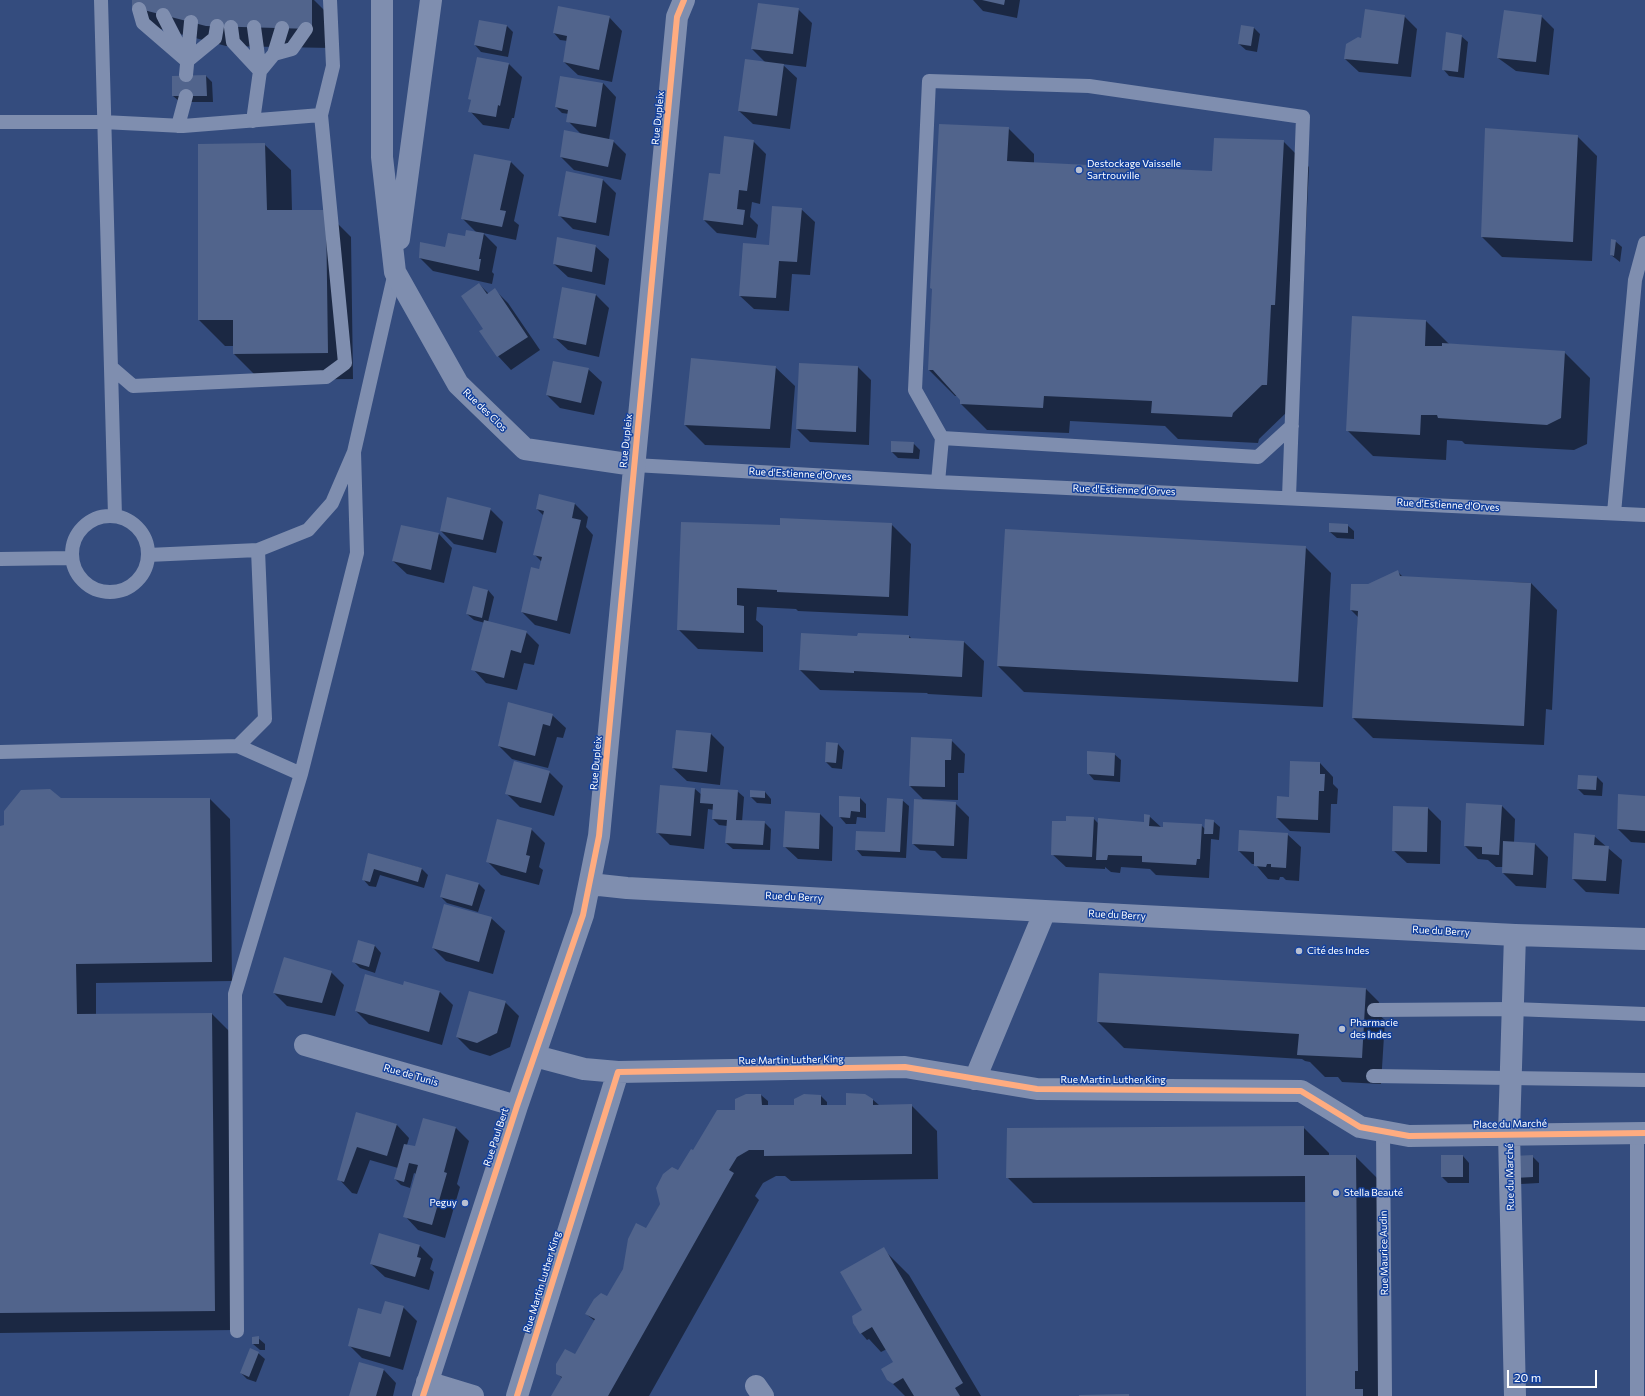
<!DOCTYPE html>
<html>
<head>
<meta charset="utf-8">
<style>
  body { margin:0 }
  #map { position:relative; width:1645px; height:1396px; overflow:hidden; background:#344c7e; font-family:Commissioner,sans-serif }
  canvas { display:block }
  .scale { position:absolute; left:1507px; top:1370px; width:90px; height:18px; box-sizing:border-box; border:2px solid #fff; border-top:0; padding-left:5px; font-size:12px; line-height:14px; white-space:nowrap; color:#fff; -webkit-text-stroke:3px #14419d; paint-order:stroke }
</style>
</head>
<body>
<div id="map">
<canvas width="1645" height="1396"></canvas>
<div class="scale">20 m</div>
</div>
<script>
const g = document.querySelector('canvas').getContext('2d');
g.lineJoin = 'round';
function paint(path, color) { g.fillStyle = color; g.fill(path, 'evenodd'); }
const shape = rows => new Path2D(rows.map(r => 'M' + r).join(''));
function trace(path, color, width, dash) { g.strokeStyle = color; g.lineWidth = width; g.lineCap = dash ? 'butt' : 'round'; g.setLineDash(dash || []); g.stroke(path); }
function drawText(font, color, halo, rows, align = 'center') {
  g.font = font + ' Commissioner,sans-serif'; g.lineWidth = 3; g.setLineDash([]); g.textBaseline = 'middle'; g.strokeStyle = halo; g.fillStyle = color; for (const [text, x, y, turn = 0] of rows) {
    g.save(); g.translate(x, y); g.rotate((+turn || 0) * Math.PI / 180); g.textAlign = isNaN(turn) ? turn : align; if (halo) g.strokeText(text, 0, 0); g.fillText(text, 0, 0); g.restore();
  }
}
const shadow = shape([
  [133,0,314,0,332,18,331,48,226,46,153,27],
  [973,0,1020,0,1017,18,983,11],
  [798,9,812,23,806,67,782,64,797,78,790,129,753,124,739,111,766,63,752,49],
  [1404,16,1417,29,1411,77,1359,72,1345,59,1362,39],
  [1541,16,1554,29,1549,75,1516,71,1498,58],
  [609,17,622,31,612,82,578,75,564,62,568,41,560,40,554,33],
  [507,26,513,32,508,57,481,52,475,45],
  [1242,26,1254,28,1260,34,1257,52,1246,50,1239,44],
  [1461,36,1468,42,1464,78,1449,76,1443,69],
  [509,64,522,77,514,118,512,118,509,129,483,125,470,111,472,101,470,99],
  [173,76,206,76,212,82,213,102,180,102,173,96],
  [603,83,616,97,609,140,613,141,626,154,621,180,574,170,561,157,581,134,568,121,569,114,562,113,556,107],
  [1008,128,1034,154,1034,163,1213,172,1283,141,1309,167,1301,331,1288,411,1259,439,1258,443,1178,439,1165,426,1070,421,1069,433,987,430,961,404,961,399,958,396,955,396,929,370],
  [1486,129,1577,136,1597,156,1592,261,1502,257,1482,237],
  [753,141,766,154,760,204,752,202,750,217,758,225,756,238,717,233,704,220,720,175],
  [264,144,291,170,292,211,325,211,351,237,353,379,260,380,234,354,234,346,225,346,199,320,199,145],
  [511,162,524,175,514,221,519,225,516,240,483,233,497,247,492,272,494,274,492,284,433,271,420,258,446,248,476,232,462,218],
  [567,172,603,180,616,193,609,236,573,229,559,215],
  [801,209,815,222,810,275,792,274,789,311,754,309,740,296,770,246],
  [1615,241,1622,247,1620,262,1611,255],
  [595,246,609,259,605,285,568,277,554,264],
  [479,284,489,294,495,290,508,303,540,350,511,370,498,356,484,329],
  [596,295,609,308,599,357,568,350,554,337],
  [1426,321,1449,344,1564,352,1590,378,1587,444,1574,450,1465,444,1462,441,1447,440,1446,460,1373,456,1347,430],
  [775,367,795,386,790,448,705,445,685,425],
  [858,367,871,380,869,445,810,442,797,429],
  [588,369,602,382,594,415,560,408,547,395],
  [913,443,920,450,919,459,898,458,892,452],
  [540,496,575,504,588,517,586,527,593,535,570,634,535,625,522,612,542,562,535,555,544,516,537,509],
  [490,509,503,522,496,553,454,544,441,531],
  [891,524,911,544,908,616,798,611,796,609,757,607,756,620,763,626,763,652,698,649,678,629,781,526],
  [1347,525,1354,531,1354,539,1337,538,1330,532],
  [439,534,452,548,444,583,407,574,393,561],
  [1305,547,1331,573,1323,707,1024,692,998,666],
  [1398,572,1404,578,1531,583,1557,610,1552,710,1546,709,1544,745,1373,738,1353,718,1358,617,1351,610,1369,585],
  [488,590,494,597,488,622,526,632,539,645,534,665,524,663,517,690,486,683,473,669,485,623,474,620,467,614],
  [909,636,912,639,964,642,984,661,982,697,928,694,927,693,820,690,800,670,858,637],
  [552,715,566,728,563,738,557,737,548,768,512,759,499,746],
  [711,734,724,747,720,785,687,781,673,768],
  [951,740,965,754,964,773,958,773,958,800,923,799,910,786],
  [838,744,844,751,842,769,832,768,826,762],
  [1114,754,1121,760,1120,782,1094,780,1088,773],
  [1320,763,1333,777,1333,784,1338,789,1337,804,1331,804,1330,833,1290,831,1277,818,1290,798],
  [549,772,563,786,554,816,520,807,507,794],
  [1597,777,1603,783,1602,796,1584,795,1578,789],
  [661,786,695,789,702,795,737,791,744,797,742,822,764,822,771,829,770,850,733,849,726,843,727,826,719,825,713,819,714,810,708,809,704,849,670,845,657,832],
  [765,792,771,799,771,804,757,803,751,797],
  [840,797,860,798,866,804,866,818,857,817,856,824,846,824,840,817],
  [1645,797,1645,843,1631,842,1618,829],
  [60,799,210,799,230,819,232,981,96,983,96,1015,212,1014,232,1034,234,1330,0,1333,0,827,5,826],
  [902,800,909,806,906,858,862,856,856,849,886,833],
  [955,803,969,817,967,859,942,858,935,851,920,850,913,844],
  [1502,806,1515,819,1514,843,1535,844,1548,857,1546,888,1516,886,1503,873,1503,867,1496,867,1488,860,1478,859,1465,846],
  [1428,808,1441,821,1440,864,1407,863,1393,850],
  [820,814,833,827,832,861,798,859,784,846],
  [1149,816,1162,828,1201,825,1205,829,1213,821,1220,827,1219,840,1211,839,1209,878,1156,875,1150,869,1121,867,1120,873,1111,872,1105,867,1105,869,1066,867,1052,854,1067,822,1093,818,1099,824,1145,823],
  [531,829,545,843,539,867,543,870,539,885,501,875,487,861],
  [1287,834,1301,847,1299,881,1286,880,1283,877,1280,877,1279,880,1268,879,1255,864,1252,864,1239,851],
  [1594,836,1622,860,1619,894,1586,892,1573,879],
  [369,854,421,868,428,875,424,888,380,875,376,887,369,886,363,879],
  [479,884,485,890,478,912,447,903,441,897],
  [491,918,505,931,493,974,446,961,433,948],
  [359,941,375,946,381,953,375,973,360,968,353,961],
  [331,972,344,985,335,1016,287,1006,274,993],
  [405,982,440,992,453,1005,442,1045,369,1024,356,1011,404,986],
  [1366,989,1379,1002,1378,1014,1385,1020,1381,1084,1342,1082,1338,1077,1325,1077,1310,1062,1305,1061,1302,1059,1124,1048,1098,1022],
  [505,1002,519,1016,510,1047,490,1056,470,1050,457,1037],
  [746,1095,761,1095,768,1101,768,1106,795,1106,820,1095,827,1102,827,1106,848,1106,872,1099,879,1105,911,1105,937,1131,938,1179,791,1181,785,1176,776,1176,763,1183,755,1196,759,1200,649,1396,552,1396,562,1378,557,1373,575,1355,595,1321,586,1314,608,1298,678,1172,694,1151,736,1111],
  [357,1113,396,1124,409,1138,407,1145,415,1147,456,1128,469,1141,457,1184,460,1187,445,1238,418,1230,405,1216,416,1174,414,1173,410,1188,401,1185,395,1179,398,1168,370,1160,357,1194,352,1193,339,1179],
  [1303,1127,1329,1153,1329,1156,1355,1156,1381,1182,1384,1396,1307,1396,1306,1202,1033,1203,1007,1177],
  [1463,1156,1469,1163,1469,1183,1448,1183,1442,1177],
  [1532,1156,1539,1163,1539,1183,1521,1184,1515,1177],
  [420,1246,433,1259,430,1269,434,1272,429,1290,385,1277,371,1264],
  [883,1249,909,1275,981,1396,905,1396,888,1379,896,1366,887,1349,881,1352,869,1339,867,1340,855,1326,863,1310],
  [403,1307,417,1321,403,1370,362,1358,349,1345,382,1315],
  [258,1338,265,1344,265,1350,260,1350,253,1344],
  [258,1353,265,1359,256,1382,247,1379,241,1373],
  [383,1369,396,1383,393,1396,350,1396]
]);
const building = shape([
  [132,0,312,0,312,29,206,26,132,7],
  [982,0,1005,0,1004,5],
  [758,3,799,8,793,54,751,49],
  [558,6,610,16,599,70,563,62,567,36,553,33],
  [1365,9,1405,15,1398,64,1344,59,1346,44,1358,37,1361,38],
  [1504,10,1542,15,1536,62,1497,58],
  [479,20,507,25,502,51,474,45],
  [1241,25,1254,27,1251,46,1238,44],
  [1446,32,1462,35,1458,72,1442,70],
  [477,57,509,63,500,106,498,105,496,117,468,112,471,100,468,99],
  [745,59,784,64,777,116,738,111],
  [206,75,207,96,172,96,172,76],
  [560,76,603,83,596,127,566,122,568,110,555,107],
  [939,124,1009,127,1007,161,1212,171,1214,138,1284,140,1275,305,1271,305,1267,385,1262,385,1233,413,1232,417,1151,413,1152,401,1044,396,1043,408,960,404,960,400,933,370,928,370,932,289,930,288],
  [1485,128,1578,135,1573,242,1481,237],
  [564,130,614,140,608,167,560,157],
  [724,136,754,140,747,191,739,190,737,209,745,210,743,225,703,220,709,173,720,174],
  [265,143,267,210,326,210,328,353,233,354,233,320,198,320,198,144],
  [474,154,511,161,500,210,506,211,502,227,461,219],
  [566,171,603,179,596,223,558,216],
  [772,206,802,208,797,262,779,261,776,298,739,296,743,243,769,245],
  [466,230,484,233,479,259,481,259,479,271,419,258,420,242,445,247,448,233,465,236],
  [557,237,596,245,592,272,553,264],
  [1611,239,1616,240,1614,256,1610,255],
  [479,283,487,294,495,288,528,337,497,357,479,331,483,329,461,296],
  [562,287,596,294,586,345,553,338],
  [1352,316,1426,320,1425,346,1442,346,1442,343,1565,351,1561,418,1547,425,1438,418,1437,415,1421,415,1420,435,1346,431],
  [691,358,776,366,770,429,684,425],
  [553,361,589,368,581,403,546,395],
  [799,363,858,366,856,432,796,429],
  [891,441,914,442,913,453,891,452],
  [539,494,575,503,572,518,581,520,557,621,521,612,531,567,539,569,542,557,533,555,544,511,536,509],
  [447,497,491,508,483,540,440,531],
  [780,518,892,523,889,597,777,592,777,590,737,588,737,605,744,606,744,633,677,630,681,522,780,525],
  [1329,523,1348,524,1348,533,1329,532],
  [401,525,439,533,431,570,392,561],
  [1005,529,1306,546,1298,682,997,666],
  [1398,570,1400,576,1531,583,1524,726,1352,718,1358,611,1350,610,1351,584,1368,584],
  [473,586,488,590,482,618,466,614],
  [484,620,527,631,521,653,511,650,504,678,471,670],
  [801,633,857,636,858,633,909,635,909,638,964,641,962,677,854,671,854,673,799,670],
  [508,702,553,714,550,726,543,724,535,756,498,746],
  [676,730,711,733,707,772,672,768],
  [911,737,952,739,951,760,945,760,945,787,909,786],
  [826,742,838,743,836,763,825,762],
  [1087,751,1115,753,1114,776,1087,774],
  [514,761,550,771,541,803,505,794],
  [1290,761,1320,762,1320,774,1325,774,1324,791,1319,791,1318,820,1276,818,1277,796,1289,797],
  [1578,775,1597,776,1596,790,1577,789],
  [660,785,695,788,691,836,656,833],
  [701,788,738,790,736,820,765,821,763,845,725,843,727,820,712,819,713,804,700,803],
  [50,789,61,798,210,798,212,962,76,964,77,1014,212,1013,215,1311,0,1313,0,826,4,825,4,811,21,790],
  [750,790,765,791,765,798,750,797],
  [1618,794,1645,796,1645,831,1617,829],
  [839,796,860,797,860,812,851,811,850,818,839,817],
  [887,798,903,799,900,852,855,850,856,831,885,832],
  [914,799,956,802,954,846,912,844],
  [1466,803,1502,805,1499,855,1482,854,1482,847,1464,846],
  [1393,806,1428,807,1427,852,1392,851],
  [785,811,820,813,819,849,783,847],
  [1144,814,1150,815,1149,826,1163,827,1163,822,1202,824,1200,859,1197,859,1196,865,1142,862,1142,856,1108,855,1107,860,1096,860,1098,818,1144,822],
  [1066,816,1094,817,1092,857,1051,855,1052,821,1066,821],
  [497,819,532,828,526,855,530,856,526,873,486,862],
  [1205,819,1214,820,1213,834,1204,834],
  [1239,830,1288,833,1286,868,1271,867,1271,864,1267,864,1266,867,1254,866,1254,852,1238,851],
  [1574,833,1595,835,1594,845,1609,846,1606,881,1572,879],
  [1503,841,1535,843,1533,875,1502,873],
  [368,853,422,868,418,882,374,869,370,882,362,880],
  [446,874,479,883,472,906,440,897],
  [444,904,492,917,479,962,432,948],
  [358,940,375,945,369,967,352,962],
  [284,957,332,971,322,1003,273,993],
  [1099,973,1366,988,1362,1058,1297,1055,1299,1034,1097,1022],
  [365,974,403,985,404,981,440,991,429,1032,355,1011],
  [469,991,506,1001,497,1033,477,1043,456,1037],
  [846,1093,865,1094,873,1099,873,1105,912,1104,912,1154,764,1156,764,1150,749,1150,737,1157,729,1170,734,1173,608,1396,551,1396,562,1377,556,1374,556,1364,565,1349,575,1354,595,1319,585,1314,594,1299,601,1293,607,1296,623,1269,628,1239,636,1223,646,1228,660,1204,656,1188,663,1174,672,1167,678,1170,691,1149,693,1150,717,1110,735,1110,735,1099,746,1094,761,1094,762,1105,794,1105,794,1099,804,1094,821,1095,821,1105,846,1105],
  [356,1112,397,1124,387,1156,357,1147,344,1182,337,1180],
  [423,1118,456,1127,444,1172,447,1173,432,1225,403,1217,418,1165,409,1163,404,1182,394,1179,404,1144,415,1146],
  [1304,1126,1304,1155,1356,1155,1358,1371,1355,1371,1355,1389,1363,1389,1363,1396,1306,1396,1305,1176,1006,1178,1007,1128],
  [1441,1155,1463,1155,1463,1177,1441,1177],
  [1533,1155,1533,1177,1514,1178,1513,1156],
  [379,1233,420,1245,417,1257,421,1258,415,1277,370,1264],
  [884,1247,963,1383,955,1388,960,1396,914,1396,903,1378,893,1384,887,1380,881,1369,893,1362,872,1327,860,1334,853,1323,852,1316,862,1310,840,1272],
  [385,1301,404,1306,390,1357,348,1346,358,1308,381,1314],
  [259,1336,259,1344,252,1344,252,1337],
  [250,1348,259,1352,249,1377,240,1373],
  [359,1362,384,1369,376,1396,349,1396],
  [1129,1394,1129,1396,1079,1396,1079,1395]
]);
const lane = shape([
  [101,0,115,516],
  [139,9,143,23,187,61],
  [163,15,183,54],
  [231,27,233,42,260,71,274,54,282,28],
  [274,54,292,49,306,29],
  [187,61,215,38,217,26],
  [186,75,191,22],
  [253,121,260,71,254,27],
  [0,122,103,122,183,126,321,115],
  [178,126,186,96],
  [111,367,133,386,326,377,345,363,321,115,333,66,330,0],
  [942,438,1258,457,1292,426],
  [634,465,938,482,1645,515],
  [938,482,942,438,915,390,929,81,1089,86,1303,117,1289,497],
  [1614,513,1635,280,1645,243],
  '72 554a38 38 0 1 1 76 0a38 38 0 1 1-76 0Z',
  [148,555,258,550,308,530,332,503,354,452,395,272],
  [0,559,72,558],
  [238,746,301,774],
  [0,752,238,746,265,719,258,550],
  [1374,1010,1513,1009,1645,1014],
  [1373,1076,1645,1080],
  [1383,1131,1385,1396],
  [1637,1133,1637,1396],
  [237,1331,235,994,301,774,357,553,354,452]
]);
const street = shape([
  [382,0,382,157,395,272,458,384,525,449,634,465],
  [399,239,431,0],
  [590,884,627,888,1045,911,1515,935,1645,939],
  [1515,935,1509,1133,1515,1396],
  [305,1045,517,1106],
  [535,1056,584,1069,618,1072],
  [975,1079,1045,911],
  [427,1382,473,1396],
  [756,1386,763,1396],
  [423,1396,517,1106,583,915,599,836,677,17,684,0],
  [517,1396,618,1072,905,1067,1037,1089,1301,1091,1360,1127,1409,1136,1645,1133]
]);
const cycleway = shape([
  [423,1396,517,1106,583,915,599,836,677,17,684,0],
  [517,1396,618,1072,905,1067,1037,1089,1301,1091,1360,1127,1409,1136,1645,1133]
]);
const markers = [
  [1079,170,4,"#b8c0d2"],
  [1299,951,4,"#b8c0d2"],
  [1342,1029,4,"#b8c0d2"],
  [1336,1193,4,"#b8c0d2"],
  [465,1203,4,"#b8c0d2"]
];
const streetNames = [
  ["Rue Dupleix",658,118,-84],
  ["Rue des Clos",485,410,44],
  ["Rue Dupleix",626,441,-84],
  ["Rue d'Estienne d'Orves",800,474,3],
  ["Rue d'Estienne d'Orves",1124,490,2],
  ["Rue d'Estienne d'Orves",1448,505,3],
  ["Rue Dupleix",596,763,-85],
  ["Rue du Berry",794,897,3],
  ["Rue du Berry",1117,915,3],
  ["Rue du Berry",1441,931,3],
  ["Rue Martin Luther King",791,1060,-1],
  ["Rue de Tunis",411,1075,16],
  ["Rue Martin Luther King",1113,1080],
  ["Place du Marché",1510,1124,-1],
  ["Rue Paul Bert",496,1137,-72],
  ["Rue du Marché",1510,1177,-91],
  ["Rue Maurice Audin",1384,1253,-91],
  ["Rue Martin Luther King",542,1282,-73]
];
const poiNames = [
  ["Destockage Vaisselle",1087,164],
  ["Sartrouville",1087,176],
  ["Cité des Indes",1307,951],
  ["Pharmacie",1350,1023],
  ["des Indes",1350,1035],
  ["Stella Beauté",1344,1193],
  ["Peguy",457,1203,"right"]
];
paint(shadow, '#0007');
paint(building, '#51648c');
trace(lane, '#7f8eaf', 14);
trace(street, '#7f8eaf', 22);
trace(cycleway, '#ffac80', 6);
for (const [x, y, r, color] of markers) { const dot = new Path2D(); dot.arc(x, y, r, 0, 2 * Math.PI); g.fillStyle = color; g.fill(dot); trace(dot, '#14419d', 1.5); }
drawText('10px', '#fff', '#14419d', streetNames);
drawText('10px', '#fff', '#14419d', poiNames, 'left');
</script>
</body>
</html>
